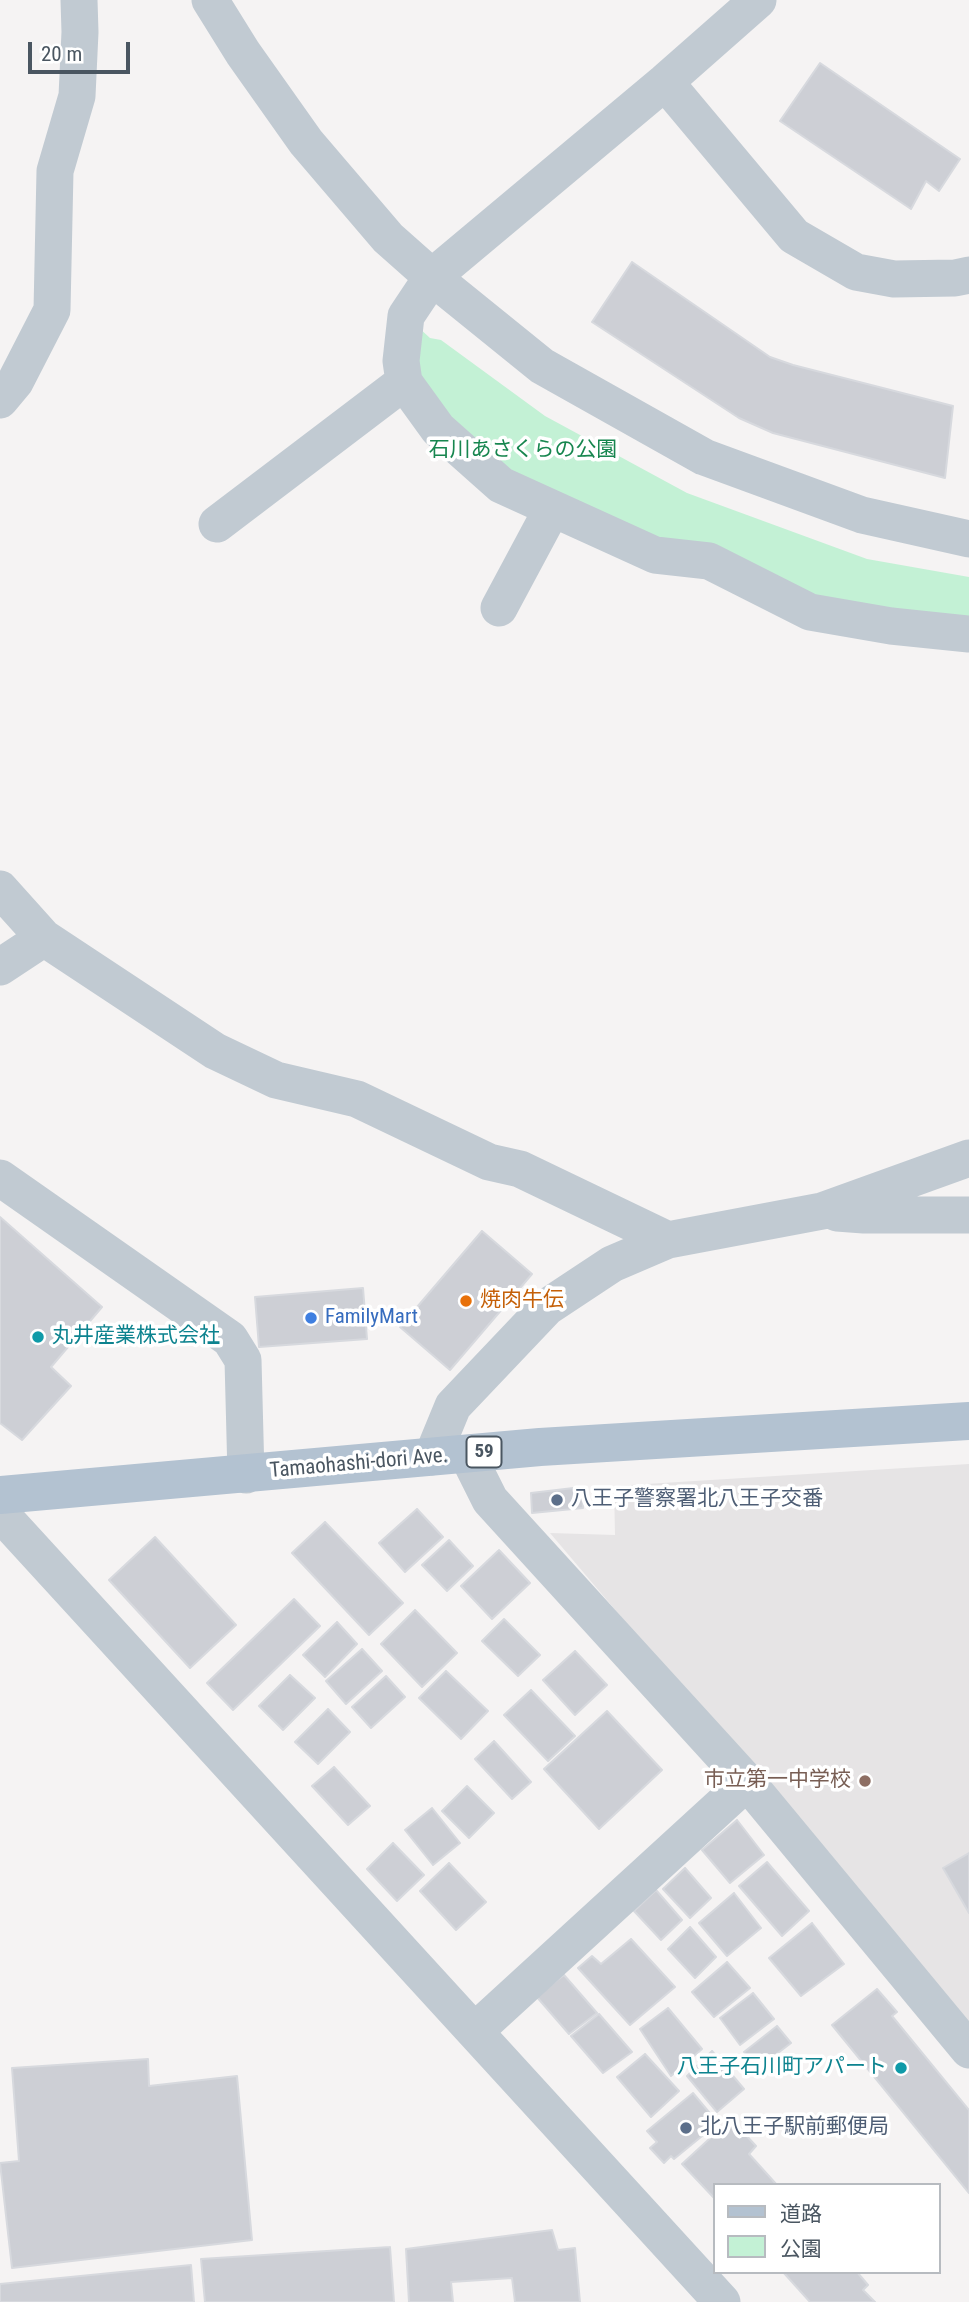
<!DOCTYPE html>
<html>
<head>
<meta charset="utf-8">
<style>
  body { margin:0 }
  #map { position:relative; width:969px; height:2302px; overflow:hidden; background:#f5f3f3; font-family:"Roboto Condensed","Noto Sans JP",sans-serif }
  canvas { display:block }
  .legend { position:absolute; left:713px; top:2183px; width:228px; height:91px; box-sizing:border-box; background:#fff; border:2px solid #b7bbc0; margin:0; padding:9px 12px; list-style:none; font-size:21px; color:#4a5661 }
  .legend li { display:flex; align-items:center; gap:14px; height:35px }
  .legend b { width:35px; border:2px solid #b7bbc0 }
  .scale { position:absolute; left:28px; top:42px; width:102px; height:32px; box-sizing:border-box; border:4px solid #4a5661; border-top:0; padding-left:9px; font-size:21px; line-height:24px; white-space:nowrap; color:#4a5661; -webkit-text-stroke:5px #fff; paint-order:stroke }
</style>
</head>
<body>
<div id="map">
<canvas width="969" height="2302"></canvas>
<ul class="legend">
<li><b style="height:9px;background:#b3c2d1"></b>道路</li>
<li><b style="height:19px;background:#c3f1d5"></b>公園</li>
</ul>
<div class="scale">20 m</div>
</div>
<script>
const g = document.querySelector('canvas').getContext('2d');
g.lineJoin = 'round';
function paint(path, color) { g.fillStyle = color; g.fill(path, 'evenodd'); }
const shape = rows => new Path2D(rows.map(r => 'M' + r).join(''));
function trace(path, color, width, dash) { g.strokeStyle = color; g.lineWidth = width; g.lineCap = dash ? 'butt' : 'round'; g.setLineDash(dash || []); g.stroke(path); }
function drawText(font, color, halo, rows, align = 'center') {
  g.font = font + ' "Roboto Condensed","Noto Sans JP",sans-serif'; g.lineWidth = 7; g.setLineDash([]); g.textBaseline = 'middle'; g.strokeStyle = halo; g.fillStyle = color; for (const [text, x, y, turn = 0] of rows) {
    g.save(); g.translate(x, y); g.rotate((+turn || 0) * Math.PI / 180); g.textAlign = isNaN(turn) ? turn : align; if (halo) g.strokeText(text, 0, 0); g.fillText(text, 0, 0); g.restore();
  }
}
const education = shape([
  [969,1464,969,2027,550,1533,615,1535,614,1486]
]);
const green = shape([
  [406,316,430,338,441,340,545,416,687,493,867,559,969,577,969,634,891,626,501,485,401,361]
]);
const building = shape([
  [820,63,960,159,939,191,926,181,911,209,780,121,820,63],
  [632,262,770,357,793,365,953,406,945,478,773,433,739,418,592,322,632,262],
  [0,1217,102,1307,51,1367,71,1386,22,1440,0,1423,0,1217],
  [482,1231,532,1274,450,1370,400,1327,482,1231],
  [363,1288,367,1339,259,1347,255,1297,363,1288],
  [582,1487,583,1508,532,1513,531,1493,582,1487],
  [417,1509,443,1537,405,1572,379,1543,417,1509],
  [325,1522,403,1603,369,1635,292,1553,325,1522],
  [155,1537,236,1625,190,1668,109,1580,155,1537],
  [449,1540,473,1566,447,1591,422,1565,449,1540],
  [499,1550,530,1583,492,1619,461,1586,499,1550],
  [294,1599,320,1626,233,1710,207,1683,294,1599],
  [415,1610,457,1653,422,1687,381,1644,415,1610],
  [504,1619,540,1655,518,1676,482,1641,504,1619],
  [337,1622,357,1644,325,1677,303,1655,337,1622],
  [362,1649,382,1671,346,1704,326,1681,362,1649],
  [575,1651,607,1685,575,1715,543,1680,575,1651],
  [446,1671,488,1711,461,1739,419,1698,446,1671],
  [290,1675,315,1698,283,1730,259,1706,290,1675],
  [386,1676,405,1697,371,1728,352,1707,386,1676],
  [531,1690,575,1736,548,1761,504,1715,531,1690],
  [328,1709,350,1732,318,1764,295,1742,328,1709],
  [607,1711,662,1770,599,1829,544,1769,607,1711],
  [494,1741,531,1782,512,1799,475,1759,494,1741],
  [334,1767,370,1806,348,1825,312,1786,334,1767],
  [467,1786,494,1813,469,1838,442,1811,467,1786],
  [432,1808,460,1843,433,1865,405,1830,432,1808],
  [737,1820,764,1855,730,1883,702,1850,737,1820],
  [393,1843,424,1875,397,1901,367,1869,393,1843],
  [969,1853,969,1913,943,1868,969,1853],
  [767,1862,809,1911,782,1936,739,1886,767,1862],
  [449,1863,486,1902,456,1930,420,1891,449,1863],
  [685,1868,711,1898,690,1918,663,1889,685,1868],
  [656,1890,682,1920,661,1940,634,1911,656,1890],
  [734,1893,761,1928,727,1956,699,1923,734,1893],
  [812,1923,844,1964,801,1996,769,1958,812,1923],
  [690,1927,716,1957,695,1978,668,1949,690,1927],
  [631,1939,675,1987,630,2025,578,1968,592,1956,601,1964,631,1939],
  [727,1962,750,1988,714,2017,692,1992,727,1962],
  [564,1975,597,2013,569,2034,536,1996,564,1975],
  [877,1989,897,2012,892,2016,969,2110,969,2193,832,2025,877,1989],
  [753,1993,774,2019,740,2045,720,2018,753,1993],
  [668,2008,702,2049,671,2076,640,2029,668,2008],
  [599,2014,632,2052,603,2073,571,2036,599,2014],
  [777,2026,791,2043,757,2069,744,2052,777,2026],
  [712,2051,744,2089,717,2112,687,2076,712,2051],
  [645,2054,679,2091,651,2117,617,2077,645,2054],
  [148,2059,149,2086,237,2076,252,2240,12,2268,0,2163,19,2161,12,2068,148,2059],
  [693,2093,718,2123,674,2159,671,2156,664,2163,650,2148,657,2142,647,2131,693,2093],
  [731,2119,756,2146,749,2154,777,2185,715,2185,715,2199,682,2164,731,2119],
  [552,2230,558,2250,575,2248,580,2302,515,2302,512,2278,451,2282,453,2302,409,2302,406,2249,552,2230],
  [390,2247,394,2302,205,2302,201,2259,390,2247],
  [191,2265,194,2302,0,2302,0,2284,191,2265],
  [783,2272,857,2272,868,2285,863,2290,875,2302,810,2302,783,2272]
]);
const minor = shape([
  [210,0,243,53,306,142,388,238,432,277,542,366,704,457,862,515,969,539],
  [758,0,665,82,432,277,406,316,401,361,404,382,438,429,501,485,655,555,709,561,810,612,891,626,969,634],
  [665,82,794,236,856,272,894,279,955,278,969,275],
  [0,400,15,382,52,310,55,171,77,96,80,32,79,0],
  [217,524,404,382],
  [499,608,552,509],
  [0,889,44,938,215,1051,276,1080,357,1099,489,1162,520,1169,668,1240],
  [0,967,44,938],
  [0,1178,230,1339,243,1360,246,1475],
  [837,1213,864,1215,969,1215],
  [467,1454,490,1500,747,1782,969,2050],
  [432,1457,453,1406,547,1307,612,1264,668,1240,822,1211,969,1158],
  [0,1513,722,2302],
  [475,2031,747,1782]
]);
const major = shape([
  [0,1495,540,1447,969,1421]
]);
const markers = [
  [466,1301,7,"#e8710a"],
  [311,1318,7,"#3f7fe0"],
  [38,1337,7,"#0f9aa8"],
  [557,1500,7,"#5c6f8a"],
  [865,1781,7,"#8d6e63"],
  [901,2068,7,"#0f9aa8"],
  [686,2128,7,"#5c6f8a"]
];
const shields = [
  [484,1452,35]
];
const shieldNames = [
  ["59",484,1452]
];
const parkNames = [
  ["石川あさくらの公園",523,451]
];
const foodNames = [
  ["焼肉牛伝",480,1301]
];
const shopNames = [
  ["FamilyMart",325,1318]
];
const cultureNames = [
  ["丸井産業株式会社",52,1337],
  ["八王子石川町アパート",887,2068,"right"]
];
const streetNames = [
  ["Tamaohashi-dori Ave.",359,1464,-5]
];
const serviceNames = [
  ["八王子警察署北八王子交番",571,1500],
  ["北八王子駅前郵便局",700,2128]
];
const educationNames = [
  ["市立第一中学校",851,1781]
];
paint(education, '#e6e4e5');
paint(green, '#c3f1d5');
paint(building, '#cdcfd5');
trace(building, '#d7d9de', 2);
trace(minor, '#c1cad2', 37);
trace(major, '#b3c2d1', 38);
for (const [x, y, r, color] of markers) { const dot = new Path2D(); dot.arc(x, y, r, 0, 2 * Math.PI); g.fillStyle = color; g.fill(dot); trace(dot, '#fff', 2.5); }
for (const [x, y, w] of shields) { const box = new Path2D(); box.roundRect(x - w / 2, y - 15.5, w, 31, 5); g.fillStyle = '#fff'; g.fill(box); trace(box, '#4a5661', 2); }
drawText('bold 19px', '#4a5661', null, shieldNames);
drawText('21px', '#17864f', '#fff', parkNames);
drawText('21px', '#c56008', '#fff', foodNames, 'left');
drawText('21px', '#366cbe', '#fff', shopNames, 'left');
drawText('21px', '#0d838f', '#fff', cultureNames, 'left');
drawText('21px', '#4a5661', '#fff', streetNames);
drawText('21px', '#4e5e75', '#fff', serviceNames, 'left');
drawText('21px', '#785e54', '#fff', educationNames, 'right');
</script>
</body>
</html>
